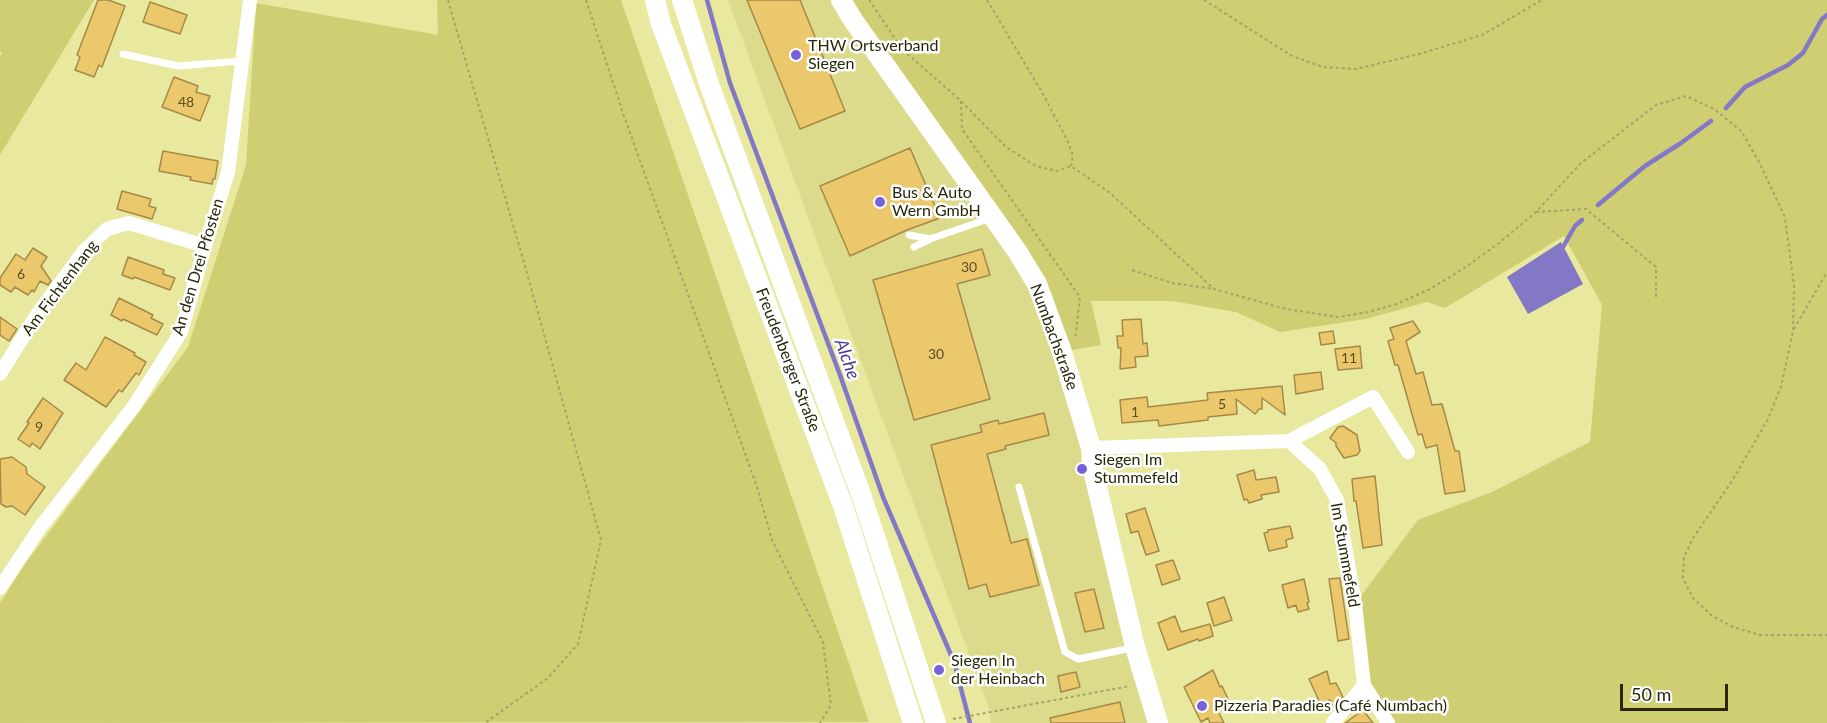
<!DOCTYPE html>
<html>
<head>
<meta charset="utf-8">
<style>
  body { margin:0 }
  #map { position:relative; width:1827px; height:723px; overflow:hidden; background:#e8e89f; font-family:Lato,sans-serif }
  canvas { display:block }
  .scale { position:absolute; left:1620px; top:684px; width:108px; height:27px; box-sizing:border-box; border:3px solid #282709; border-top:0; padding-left:8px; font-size:18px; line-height:21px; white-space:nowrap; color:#282709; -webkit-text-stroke:4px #fff; paint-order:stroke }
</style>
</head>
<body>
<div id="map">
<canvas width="1827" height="723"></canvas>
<div class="scale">50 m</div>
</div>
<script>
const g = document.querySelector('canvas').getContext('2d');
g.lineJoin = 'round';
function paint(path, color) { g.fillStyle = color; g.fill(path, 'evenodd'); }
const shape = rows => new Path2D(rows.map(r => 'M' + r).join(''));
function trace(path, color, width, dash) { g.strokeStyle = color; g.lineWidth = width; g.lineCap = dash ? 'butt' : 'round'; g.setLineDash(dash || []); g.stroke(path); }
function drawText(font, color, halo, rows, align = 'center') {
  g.font = font + ' Lato,sans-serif'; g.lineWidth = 5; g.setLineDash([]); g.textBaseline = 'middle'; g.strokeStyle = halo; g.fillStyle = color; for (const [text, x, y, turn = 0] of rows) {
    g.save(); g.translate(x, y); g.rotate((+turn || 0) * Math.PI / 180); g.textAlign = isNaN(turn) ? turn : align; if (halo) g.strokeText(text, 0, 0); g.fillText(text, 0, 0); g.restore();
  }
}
const built = shape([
  [728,0,841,0,1037,284,1158,723,991,723,990,711]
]);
const green = shape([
  [0,0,94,0,0,155,0,56,2,53,0,51],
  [437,0,621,0,869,722,0,723,0,603,25,564,188,347,246,165,256,3,438,35],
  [841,0,1827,0,1827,723,1388,723,1364,685,1355,604,1418,520,1492,492,1590,442,1602,305,1564,236,1445,308,1427,302,1366,319,1280,332,1236,312,1172,301,1091,301,1101,345,1073,350,1061,349,1052,322]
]);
const water = shape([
  [1561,242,1583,284,1528,314,1507,277]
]);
const stream = shape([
  [707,0,730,83,840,375,883,497,954,662,970,723],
  [1726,108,1745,87,1788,65,1803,53,1822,19,1827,15],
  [1598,205,1645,166,1681,143,1711,121],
  [1563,247,1575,226,1582,220]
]);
const building = shape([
  [98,0,108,0,125,6,102,67,99,65,94,77,75,70,80,57,77,55,98,0],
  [747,0,800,0,845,111,800,129,747,0],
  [150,2,187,15,180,34,143,22,150,2],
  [174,77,198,86,196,92,210,96,200,121,162,107,174,77],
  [910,148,940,218,907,230,850,256,820,186,910,148],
  [163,151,218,161,215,179,213,179,212,184,190,180,191,177,159,171,163,151],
  [122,191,151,199,149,206,156,208,152,219,117,209,122,191],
  [33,248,47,257,41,266,51,281,48,285,40,281,34,292,32,290,28,295,15,287,11,292,0,285,0,278,16,254,25,260,33,248],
  [982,249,990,275,957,284,990,399,914,420,873,280,982,249],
  [128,257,164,270,163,274,175,278,170,290,134,277,133,279,122,275,128,257],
  [119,298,153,315,151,318,163,324,157,335,123,319,122,321,111,315,119,298],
  [0,317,17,329,9,341,0,335,0,317],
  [1141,319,1143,344,1147,343,1148,356,1135,357,1136,367,1120,369,1121,348,1118,348,1117,336,1123,336,1122,320,1141,319],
  [1413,321,1420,332,1406,341,1416,374,1423,372,1432,405,1442,404,1455,451,1459,451,1465,491,1445,494,1437,445,1426,448,1422,434,1418,435,1398,365,1395,365,1388,341,1394,339,1390,328,1413,321],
  [1333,331,1335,343,1321,345,1319,333,1333,331],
  [105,337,135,353,134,355,146,362,139,375,136,373,122,392,119,390,106,407,64,380,76,363,86,370,105,337],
  [1360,346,1362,368,1338,370,1335,349,1360,346],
  [1321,372,1323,389,1296,394,1294,375,1321,372],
  [1282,386,1285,415,1262,398,1262,409,1259,409,1255,414,1236,399,1237,414,1208,417,1208,420,1159,426,1158,420,1122,423,1120,400,1147,397,1148,407,1208,400,1207,393,1282,386],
  [43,398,63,413,40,449,32,443,30,447,18,439,29,423,27,422,43,398],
  [1044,413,1049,435,1005,446,1006,449,987,454,1011,543,1027,539,1039,585,990,597,986,584,969,589,931,445,982,432,980,425,998,420,999,424,1044,413],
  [1343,426,1357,435,1360,451,1357,455,1344,458,1336,446,1336,443,1330,438,1338,427,1343,426],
  [12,457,26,467,27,474,45,487,25,515,12,506,6,507,1,504,0,459,12,457],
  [1254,470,1256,480,1276,477,1279,492,1261,495,1262,499,1249,503,1247,499,1244,500,1237,475,1254,470],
  [1375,476,1382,545,1363,548,1356,501,1354,501,1352,479,1375,476],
  [1145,508,1159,551,1146,555,1138,531,1131,533,1126,514,1145,508],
  [1290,526,1293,538,1286,540,1287,547,1269,551,1264,533,1268,532,1268,530,1290,526],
  [1173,560,1180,579,1162,585,1156,565,1173,560],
  [1340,578,1349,639,1338,641,1329,579,1340,578],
  [1304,579,1309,602,1307,603,1309,609,1298,612,1296,605,1288,608,1282,585,1304,579],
  [1094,589,1104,628,1085,632,1075,593,1094,589],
  [1224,597,1232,620,1214,626,1207,603,1224,597],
  [1175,616,1181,632,1210,624,1213,636,1199,641,1198,639,1168,650,1158,623,1175,616],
  [1213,670,1220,687,1222,686,1230,703,1217,709,1224,723,1210,723,1208,718,1201,722,1184,687,1213,670],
  [1327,671,1330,684,1336,683,1343,697,1334,707,1330,700,1321,705,1309,679,1327,671],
  [1076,672,1080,687,1061,692,1058,676,1076,672],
  [1120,702,1125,723,1051,723,1050,718,1120,702],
  [1363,710,1373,723,1345,723,1363,710]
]);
const path = shape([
  [448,0,527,273,601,540,578,644,548,678,485,723],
  [586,0,624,116,756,484,772,540,823,642,831,705,820,723],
  [869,0,902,49,961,101,1006,147,1036,166,1057,171,1071,166,1110,193,1214,289,1286,309,1338,317,1368,312,1397,304,1430,289,1463,269,1499,243,1536,212,1580,164,1656,105,1686,96,1714,109,1741,131,1758,160,1785,217,1794,285,1793,331,1781,387,1767,421,1732,481,1693,538,1684,557,1683,578,1693,598,1711,615,1733,627,1760,635,1827,635],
  [987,0,1043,94,1068,142,1073,156,1071,166],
  [1204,0,1292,56,1323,67,1356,69,1419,54,1482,35,1542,0],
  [961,101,962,129,1080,297,1075,339],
  [1536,212,1586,209,1656,267,1656,300],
  [1132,270,1172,283,1214,289],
  [1794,329,1827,272],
  [953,719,1130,686]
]);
const lane = shape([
  [123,54,178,66,242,61],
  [909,235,930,239,991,218],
  [914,247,930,239],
  [1019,487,1065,652,1078,659,1132,648]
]);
const street = shape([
  [0,374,36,316,84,251,107,229,129,223,205,246],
  [1289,441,1373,397,1408,452],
  [1091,448,1289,441,1320,469,1337,500,1355,604,1364,685,1388,723],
  [0,588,39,529,134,406,181,332,205,246,228,172,250,0],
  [1333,723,1364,685]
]);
const secondary = shape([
  [655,0,661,24,843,506,913,723],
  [682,0,709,84,862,497,936,723],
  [841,0,853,20,1017,251,1037,284,1061,349,1091,448,1092,466,1135,647,1158,723]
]);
const markers = [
  [796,55,6,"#7760da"],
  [880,202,6,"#7760da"],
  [1082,469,6,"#7760da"],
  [939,670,6,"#7760da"],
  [1202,706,6,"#7760da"]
];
const numberNames = [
  ["48",186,102],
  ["30",969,267],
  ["6",21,274],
  ["30",936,354],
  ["11",1349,358],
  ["5",1222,404],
  ["1",1135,412],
  ["9",39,427]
];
const poiNames = [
  ["THW Ortsverband",808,46],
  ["Siegen",808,64],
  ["Bus & Auto",892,193],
  ["Wern GmbH",892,211],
  ["Siegen Im",1094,460],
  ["Stummefeld",1094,478],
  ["Siegen In",951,661],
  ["der Heinbach",951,679],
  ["Pizzeria Paradies (Café Numbach)",1214,706]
];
const streetNames = [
  ["An den Drei Pfosten",198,267,-73],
  ["Am Fichtenhang",60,288,-53],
  ["Numbachstraße",1054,337,70],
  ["Freudenberger Straße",788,360,69],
  ["Im Stummefeld",1345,555,80]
];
const waterNames = [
  ["Alche",847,359,70]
];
paint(built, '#dbdb8b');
paint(green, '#cfce73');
paint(water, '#8278c6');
trace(stream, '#8278c6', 4.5);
paint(building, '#ecc86d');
trace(building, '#a58a47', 1.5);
trace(path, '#a4a46a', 2, [3, 3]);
trace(lane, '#fff', 7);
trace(street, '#fff', 14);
trace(secondary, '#fff', 20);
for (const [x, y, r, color] of markers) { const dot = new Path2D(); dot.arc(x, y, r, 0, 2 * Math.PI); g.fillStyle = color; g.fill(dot); trace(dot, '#fff', 2); }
drawText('14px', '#594f22', null, numberNames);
drawText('16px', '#282709', '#fff', poiNames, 'left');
drawText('16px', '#282709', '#fff', streetNames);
drawText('italic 18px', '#4b3694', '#fff', waterNames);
</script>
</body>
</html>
